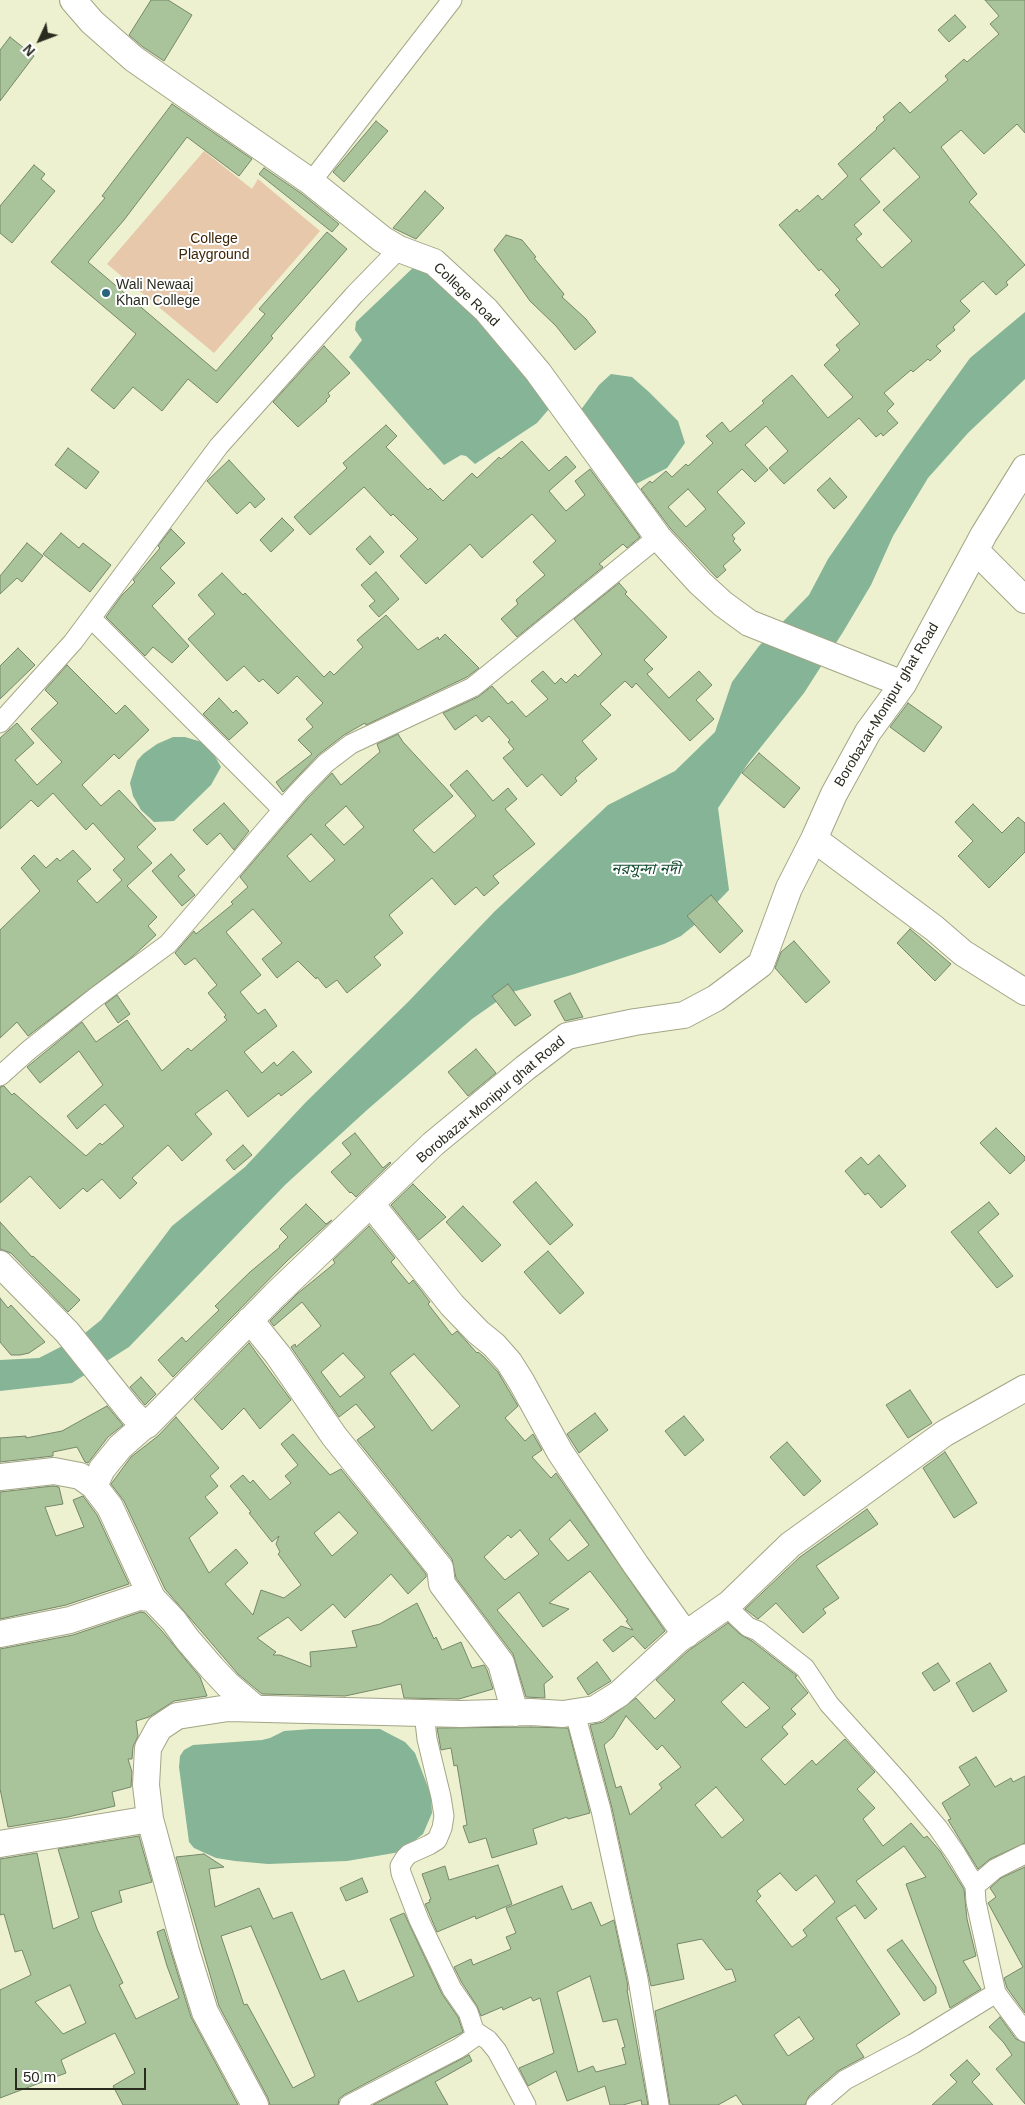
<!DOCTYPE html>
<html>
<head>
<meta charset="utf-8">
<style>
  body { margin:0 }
  #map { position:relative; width:1025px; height:2105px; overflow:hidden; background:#edf1cf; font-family:Helvetica,sans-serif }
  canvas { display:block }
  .north { position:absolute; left:15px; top:15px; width:50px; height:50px; -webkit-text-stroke:4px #fff; paint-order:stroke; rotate:227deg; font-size:14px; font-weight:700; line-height:20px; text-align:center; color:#2a2b1f }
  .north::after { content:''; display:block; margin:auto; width:18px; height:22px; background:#2a2b1f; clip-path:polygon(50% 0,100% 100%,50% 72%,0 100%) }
  .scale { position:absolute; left:15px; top:2068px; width:131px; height:22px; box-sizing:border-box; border:2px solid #2a2b1f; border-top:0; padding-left:6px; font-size:15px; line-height:18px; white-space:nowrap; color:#2a2b1f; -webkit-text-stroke:4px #fff; paint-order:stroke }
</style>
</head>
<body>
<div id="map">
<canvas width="1025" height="2105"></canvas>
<div class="north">N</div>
<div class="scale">50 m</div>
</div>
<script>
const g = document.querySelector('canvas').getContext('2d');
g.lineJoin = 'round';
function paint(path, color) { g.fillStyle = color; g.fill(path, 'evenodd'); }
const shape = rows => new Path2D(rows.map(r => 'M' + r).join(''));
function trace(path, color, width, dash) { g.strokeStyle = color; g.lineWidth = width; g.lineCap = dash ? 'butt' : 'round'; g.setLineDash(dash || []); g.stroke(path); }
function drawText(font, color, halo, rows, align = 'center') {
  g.font = font + ' Helvetica,"Noto Sans Bengali",sans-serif'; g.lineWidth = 4; g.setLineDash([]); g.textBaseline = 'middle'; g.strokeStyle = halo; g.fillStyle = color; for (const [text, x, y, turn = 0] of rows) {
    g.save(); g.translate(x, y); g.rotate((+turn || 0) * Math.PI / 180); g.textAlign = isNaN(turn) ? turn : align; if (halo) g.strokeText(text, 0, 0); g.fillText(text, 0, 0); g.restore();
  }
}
const green = shape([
  [204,151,252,189,258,179,320,231,214,353,107,264]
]);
const water = shape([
  [417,264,484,320,549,409,537,423,475,464,466,456,461,455,444,465,349,357,362,340,355,330,356,322],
  [1025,312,1025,379,968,433,928,478,893,536,871,585,843,632,804,693,749,762,718,808,729,890,697,923,681,936,664,944,575,974,509,993,472,1019,367,1110,285,1185,129,1347,72,1383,0,1391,0,1360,39,1358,80,1337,101,1320,172,1226,245,1167,306,1102,409,1001,494,912,608,805,675,771,715,732,732,682,759,646,809,595,828,559,905,448,970,358],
  [611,374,632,377,649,392,678,421,685,443,667,468,636,484,622,472,580,411,599,385],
  [173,737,185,737,202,742,212,751,221,767,211,785,174,821,154,822,141,810,133,796,130,783,137,761,143,754,157,744],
  [312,1729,380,1729,405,1742,415,1753,431,1795,432,1813,423,1834,400,1852,347,1861,268,1864,235,1861,216,1858,194,1848,189,1842,179,1767,180,1756,184,1750,193,1745,262,1740,270,1738,284,1731]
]);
const building = shape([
  [151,0,168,0,192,15,164,61,143,47,129,35,151,0],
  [985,0,1025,0,1025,133,1017,124,984,154,961,130,941,147,977,194,969,202,1025,265,1006,282,1008,285,996,295,983,281,960,301,970,311,953,327,955,330,936,346,941,351,930,361,928,359,913,372,911,370,884,393,894,404,887,411,898,423,883,436,881,433,876,437,859,418,784,484,769,468,788,451,766,426,745,445,768,470,755,482,742,469,717,492,745,523,732,535,735,539,733,541,741,550,723,566,726,570,717,578,670,528,641,489,650,481,652,483,666,471,672,477,686,464,688,466,713,443,706,436,722,422,730,432,764,403,762,401,792,375,828,418,853,397,824,365,840,350,836,345,860,324,835,295,840,290,821,269,819,271,779,225,797,209,799,212,818,195,822,200,848,176,838,164,877,129,876,128,885,120,883,117,900,102,910,113,948,80,945,76,964,59,967,62,999,34,990,24,999,16,985,0],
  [894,148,920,177,883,210,912,241,882,268,856,239,862,234,854,225,880,202,860,179,894,148],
  [688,489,706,509,686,527,668,507,688,489],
  [955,15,966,27,949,42,938,30,955,15],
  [10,37,34,56,0,101,0,50,10,37],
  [172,104,252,159,239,176,187,137,124,220,88,262,216,371,265,314,259,309,327,232,347,249,271,336,273,338,217,403,188,379,162,411,133,387,114,409,91,390,136,334,51,262,105,198,102,196,172,104],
  [376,121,388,131,344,182,333,172,376,121],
  [34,165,45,174,41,179,55,191,12,243,0,233,0,206,34,165],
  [264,168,302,194,339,224,332,232,259,174,264,168],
  [425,191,444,208,416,239,393,228,425,191],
  [506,235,522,240,536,257,534,258,564,294,562,297,586,319,596,332,575,350,556,326,530,301,494,250,506,235],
  [324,346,350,373,328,393,330,396,326,400,327,401,298,427,273,402,324,346],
  [386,425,397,436,386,447,428,490,430,488,443,501,472,473,477,478,499,457,501,459,522,441,549,471,566,456,576,467,549,491,566,511,585,495,575,481,590,469,640,537,627,548,623,544,599,564,603,567,517,637,501,619,518,604,516,600,545,575,533,562,556,541,532,514,482,558,470,544,426,584,400,556,418,539,393,514,391,516,364,487,310,535,294,517,347,468,343,463,386,425],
  [68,448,99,472,86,489,55,465,68,448],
  [229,460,265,499,255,508,250,502,237,514,207,481,229,460],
  [830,478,847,497,834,509,817,490,830,478],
  [282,518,294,530,271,552,260,540,282,518],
  [171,529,185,543,160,568,175,583,152,606,189,646,172,663,153,647,145,656,106,617,122,595,135,582,133,580,160,548,158,546,171,529],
  [61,533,79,548,83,543,111,565,90,592,43,554,61,533],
  [370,536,384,552,370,565,356,549,370,536],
  [27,543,43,556,22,582,17,578,0,594,0,576,27,543],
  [376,572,399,599,379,617,369,606,375,601,361,585,376,572],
  [222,573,243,595,245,593,324,677,330,671,334,675,363,647,357,640,386,615,418,650,438,637,439,640,445,634,479,668,467,677,366,725,365,723,344,735,318,755,283,792,276,782,312,754,298,740,313,727,306,719,323,703,297,676,278,694,263,679,259,682,244,666,227,681,188,639,215,614,198,595,222,573],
  [619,583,627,592,625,594,667,637,644,660,653,669,647,674,669,698,699,671,712,685,696,700,714,719,690,741,636,683,632,688,625,681,600,704,611,715,582,741,597,759,575,778,577,781,561,796,542,774,527,787,503,758,514,749,508,742,510,740,489,716,482,722,476,715,455,730,443,713,478,697,492,686,508,704,512,701,526,717,548,699,531,681,543,671,555,684,561,678,566,683,575,674,578,677,602,654,574,619,619,583],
  [18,648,35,665,0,699,0,666,18,648],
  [67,665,116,714,125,705,149,730,119,759,114,754,82,785,101,806,119,790,156,829,137,847,152,863,127,886,157,917,148,926,156,935,132,957,28,1036,17,1022,0,1038,0,930,40,891,21,868,34,855,46,868,57,858,60,861,73,850,91,869,77,881,97,903,122,880,113,870,125,859,93,823,86,830,53,793,38,807,31,800,0,829,0,738,17,723,34,743,15,760,37,785,62,762,31,729,58,703,45,690,67,665],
  [219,698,233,713,236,710,248,723,229,740,203,714,219,698],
  [908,703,942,727,924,752,890,727,908,703],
  [398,734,403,742,453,796,413,830,434,853,476,816,450,785,467,770,493,801,508,788,517,799,505,809,535,844,493,876,499,883,484,896,476,887,455,905,432,878,389,915,403,933,374,957,381,965,347,993,337,980,326,988,317,977,316,979,298,961,277,978,262,959,282,943,253,909,226,932,261,975,240,992,258,1014,265,1009,277,1026,244,1052,262,1073,274,1062,277,1066,293,1051,312,1072,281,1096,279,1093,248,1117,227,1090,195,1114,212,1134,182,1161,168,1145,132,1178,137,1183,120,1199,102,1179,87,1192,83,1188,60,1209,30,1176,0,1203,0,1087,4,1086,12,1095,14,1093,86,1156,100,1143,102,1145,124,1126,105,1104,77,1129,67,1116,103,1085,79,1051,40,1083,27,1067,82,1022,96,1042,127,1020,162,1071,188,1048,191,1051,227,1020,224,1017,226,1015,208,993,217,985,195,958,185,965,175,953,194,931,196,934,233,904,231,902,248,887,240,877,306,800,332,773,341,785,380,752,377,744,398,734],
  [346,806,364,827,344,845,325,825,346,806],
  [311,834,335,860,310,882,287,856,311,834],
  [759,753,800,788,784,808,742,773,759,753],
  [224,803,249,831,234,850,220,833,207,845,193,830,224,803],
  [973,804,1002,833,1018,817,1025,823,1025,852,989,888,958,856,973,841,955,822,973,804],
  [171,854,185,870,178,876,195,895,182,906,152,871,171,854],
  [711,895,743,931,720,953,687,916,711,895],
  [910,929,951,964,935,981,897,943,910,929],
  [794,941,830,982,806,1003,775,968,781,952,794,941],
  [508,984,531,1015,515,1026,492,996,508,984],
  [570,993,583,1017,565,1021,554,1001,570,993],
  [117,995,130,1014,118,1023,105,1004,117,995],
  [476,1049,496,1073,468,1096,448,1072,476,1049],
  [996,1128,1025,1157,1025,1160,1010,1174,980,1143,996,1128],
  [355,1133,383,1168,390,1162,391,1163,356,1197,351,1192,350,1193,331,1172,351,1154,342,1143,355,1133],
  [243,1145,252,1155,234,1170,226,1160,243,1145],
  [879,1155,906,1186,881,1208,868,1193,865,1195,845,1171,861,1157,868,1165,879,1155],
  [536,1182,573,1225,550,1245,513,1202,536,1182],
  [413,1184,446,1217,419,1240,391,1205,413,1184],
  [989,1202,999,1214,978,1232,1013,1276,997,1288,951,1232,989,1202],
  [306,1204,326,1224,332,1220,288,1260,173,1377,158,1360,182,1337,186,1342,219,1310,215,1306,250,1272,280,1247,279,1246,288,1237,280,1229,306,1204],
  [463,1206,501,1245,482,1262,446,1222,463,1206],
  [0,1222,32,1257,33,1256,80,1300,68,1312,11,1253,0,1249,0,1222],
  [369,1226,395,1258,391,1262,409,1284,413,1280,430,1302,428,1304,452,1335,457,1331,477,1353,478,1352,483,1356,498,1372,518,1406,505,1418,525,1441,533,1434,542,1450,532,1457,551,1478,556,1473,665,1631,645,1649,633,1636,613,1652,603,1640,621,1626,633,1630,626,1621,628,1620,590,1571,549,1603,569,1609,543,1627,519,1592,497,1610,553,1677,544,1684,545,1698,526,1697,513,1654,456,1578,452,1559,357,1440,375,1427,356,1404,339,1417,291,1347,295,1344,296,1347,321,1326,302,1302,274,1326,270,1321,297,1294,335,1263,333,1260,369,1226],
  [343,1353,365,1377,340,1397,321,1372,343,1353],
  [414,1354,460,1406,432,1431,390,1373,414,1354],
  [570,1520,589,1545,568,1561,549,1539,570,1520],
  [520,1530,539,1554,505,1580,484,1557,508,1535,511,1538,520,1530],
  [548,1251,584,1293,560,1314,524,1272,548,1251],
  [0,1298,8,1308,11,1305,45,1342,29,1353,20,1355,11,1355,0,1342,0,1298],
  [249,1343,291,1400,260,1429,244,1408,222,1430,194,1399,249,1343],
  [141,1377,156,1394,145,1405,130,1387,141,1377],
  [910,1390,932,1423,908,1438,886,1405,910,1390],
  [107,1406,123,1425,108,1437,88,1463,85,1462,77,1447,53,1452,53,1456,0,1462,0,1438,26,1436,26,1438,62,1431,107,1406],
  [595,1413,608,1430,579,1453,567,1434,595,1413],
  [684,1416,704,1440,685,1456,665,1431,684,1416],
  [176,1417,219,1468,210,1476,218,1486,205,1497,218,1513,189,1538,209,1573,236,1549,248,1563,225,1584,253,1615,261,1590,284,1598,301,1585,278,1554,280,1552,276,1544,279,1536,272,1542,249,1513,251,1512,230,1486,243,1475,250,1483,253,1480,270,1500,291,1483,285,1476,298,1465,281,1444,293,1434,330,1475,341,1469,426,1574,426,1577,408,1594,391,1574,345,1618,333,1604,301,1631,288,1617,257,1638,276,1652,273,1655,280,1655,311,1667,310,1652,357,1647,352,1631,380,1624,417,1603,434,1639,436,1637,442,1650,461,1642,472,1668,484,1665,487,1670,493,1689,459,1699,404,1698,401,1684,345,1696,262,1694,238,1674,165,1589,124,1501,111,1484,131,1457,158,1436,176,1417],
  [339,1512,358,1533,332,1556,314,1533,339,1512],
  [787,1442,821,1481,804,1496,770,1457,787,1442],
  [945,1452,977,1503,954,1518,923,1468,945,1452],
  [53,1486,59,1487,63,1504,45,1507,56,1536,84,1527,73,1500,83,1496,97,1515,129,1584,66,1605,0,1619,0,1492,53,1486],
  [867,1509,878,1524,816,1566,839,1598,823,1609,826,1613,803,1633,776,1603,758,1619,745,1609,800,1557,867,1509],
  [141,1612,145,1613,162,1631,200,1677,207,1696,174,1701,149,1717,136,1721,138,1736,133,1747,132,1759,128,1759,132,1772,131,1787,112,1792,115,1806,68,1817,8,1827,0,1789,0,1649,73,1635,141,1612],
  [728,1623,741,1635,752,1641,797,1676,795,1677,808,1693,791,1709,796,1714,782,1727,788,1734,761,1759,785,1785,812,1760,816,1765,845,1739,875,1772,857,1789,875,1808,863,1819,883,1846,911,1823,924,1838,927,1836,940,1851,964,1889,967,1919,976,1956,963,1961,981,1989,950,2008,906,1884,926,1877,904,1846,856,1881,877,1909,865,1919,855,1905,836,1918,900,2014,856,2045,864,2057,838,2071,809,2096,805,2105,743,2105,736,2095,718,2105,670,2105,655,2011,736,1981,732,1969,726,1970,702,1939,677,1944,684,1979,651,1986,612,1808,590,1725,603,1722,636,1698,655,1719,675,1700,656,1680,688,1651,728,1623],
  [743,1682,770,1708,746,1728,721,1702,743,1682],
  [626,1716,657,1750,662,1745,681,1767,659,1784,662,1788,630,1815,621,1786,616,1788,604,1745,613,1737,626,1716],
  [716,1787,744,1820,722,1838,695,1805,716,1787],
  [780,1873,796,1891,816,1875,835,1902,803,1930,807,1936,792,1947,756,1901,761,1896,757,1891,780,1873],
  [799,2017,814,2039,788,2056,774,2035,799,2017],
  [597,1662,611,1681,588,1695,577,1678,597,1662],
  [938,1663,950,1681,934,1691,922,1673,938,1663],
  [990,1663,1007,1691,973,1712,956,1683,990,1663],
  [531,1727,568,1728,590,1813,568,1819,567,1817,533,1829,537,1844,492,1858,486,1838,469,1843,463,1826,467,1825,457,1765,454,1766,451,1748,441,1750,437,1728,531,1727],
  [976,1757,995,1787,1011,1778,1013,1782,1025,1776,1025,1843,990,1859,978,1869,948,1820,951,1819,942,1803,970,1785,959,1767,976,1757],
  [139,1836,152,1882,119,1891,122,1902,91,1912,97,1929,123,1983,119,1985,136,2019,179,1998,167,1966,157,1932,164,1929,191,2017,238,2105,123,2105,113,2086,135,2073,115,2033,61,2060,66,2073,0,2098,0,1990,31,1975,22,1950,15,1952,4,1914,0,1915,0,1859,37,1853,53,1929,79,1918,58,1849,139,1836],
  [70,1985,86,2023,63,2034,35,2002,70,1985],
  [204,1854,224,1867,209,1869,215,1907,259,1888,273,1919,292,1912,321,1980,344,1970,358,2002,414,1976,390,1919,404,1913,442,1994,458,2017,463,2032,344,2095,339,2099,338,2105,270,2105,268,2098,219,2006,176,1857,204,1854],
  [251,1926,315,2076,293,2088,247,2004,244,2005,221,1936,251,1926],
  [498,1865,512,1904,476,1919,475,1916,437,1932,425,1904,430,1902,429,1900,431,1899,422,1874,445,1866,449,1880,498,1865],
  [1025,1867,1025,2013,1007,1988,1004,1978,1023,1967,988,1903,996,1897,990,1888,1001,1878,1025,1867],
  [362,1878,368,1892,346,1901,340,1888,362,1878],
  [562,1886,572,1910,591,1902,601,1926,614,1920,627,1981,628,1990,627,1990,648,2105,642,2105,641,2100,623,2105,610,2105,605,2086,567,2101,556,2071,528,2086,519,2068,554,2053,540,1998,533,2001,531,1997,503,2010,502,2007,481,2016,477,2006,462,1983,454,1967,471,1959,473,1965,511,1949,506,1937,516,1933,506,1908,562,1886],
  [590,1976,603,2022,617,2019,625,2047,622,2048,626,2064,596,2072,593,2066,578,2072,557,1992,590,1976],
  [902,1940,936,1987,936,1993,924,2001,887,1950,902,1940],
  [1000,2017,1016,2039,1025,2043,1025,2104,996,2069,1012,2055,1004,2043,989,2027,1000,2017],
  [469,2055,472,2061,435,2082,448,2105,373,2105,469,2055],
  [967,2060,980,2074,972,2082,993,2105,932,2105,957,2082,950,2075,967,2060]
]);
const street = shape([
  [311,182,452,0],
  [91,618,283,810],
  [0,723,73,642,219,446,355,294,399,249],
  [0,1076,29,1050,96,997,168,944,298,792,326,763,351,744,473,687,658,537],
  [726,1606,748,1627,758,1631,805,1668,829,1704,901,1784,938,1828,956,1854,975,1886,976,1902,996,1993,1025,2032],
  [575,1713,601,1810,638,1979,659,2105],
  [975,1886,995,1869,1025,1854],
  [476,2032,488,2040,497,2051,526,2105],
  [349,2105,459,2048,476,2036,468,2012,452,1989,419,1920,401,1873,400,1866,405,1858,409,1854,429,1845,437,1840,442,1828,444,1816,441,1797,427,1739,424,1713],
  [816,2105,845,2080,913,2044,996,1993]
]);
const secondary = shape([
  [73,0,92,22,134,59,311,182,382,239,399,249,434,262,486,310,538,372,658,537,700,583,723,604,749,623,903,684],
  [976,551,1025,600],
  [814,839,934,928,963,953,1025,992],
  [371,1204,452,1305,478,1332,494,1345,509,1362,521,1381,560,1452,636,1565,686,1635],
  [0,1264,67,1332,131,1412,142,1423,147,1425,275,1295,433,1144,525,1068,567,1036,635,1022,684,1015,716,998,761,964,789,888,814,839,834,794,868,732,903,684,984,534,1025,468],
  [250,1320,278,1355,334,1436,440,1568,442,1584,501,1663,515,1713],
  [0,1477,54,1471,80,1476,94,1486,110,1507,152,1598],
  [94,1486,102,1469,120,1447,145,1425],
  [0,1634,70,1620,139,1597,152,1598,174,1621,187,1639,212,1668,228,1685,255,1708],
  [0,1844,150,1819],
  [255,2105,205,2012,186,1951,150,1819,146,1785,148,1748,159,1728,177,1716,228,1708,461,1714,531,1712,563,1714,595,1709,619,1694,679,1639,729,1604,790,1545,945,1433,1025,1388]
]);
const markers = [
  [106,293,5,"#28657c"]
];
const parkNames = [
  ["College",214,239],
  ["Playground",214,255]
];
const poiNames = [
  ["Wali Newaaj",116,285],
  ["Khan College",116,301]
];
const streetNames = [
  ["College Road",466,295,44],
  ["Borobazar-Monipur ghat Road",887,705,-59],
  ["Borobazar-Monipur ghat Road",491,1100,-40]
];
const waterNames = [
  ["নরসুন্দা নদী",646,870]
];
paint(green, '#e7c8aa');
paint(water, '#85b497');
paint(building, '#a9c49a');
trace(building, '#76876d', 1);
trace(street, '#a3a686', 21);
trace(secondary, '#a3a686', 28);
trace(street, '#fff', 19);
trace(secondary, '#fff', 26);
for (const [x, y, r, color] of markers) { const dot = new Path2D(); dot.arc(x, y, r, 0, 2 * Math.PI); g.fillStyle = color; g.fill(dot); trace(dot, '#fff', 2); }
drawText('14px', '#3d2406', '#fff', parkNames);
drawText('14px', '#2a2b1f', '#fff', poiNames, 'left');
drawText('14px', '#2a2b1f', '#fff', streetNames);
drawText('italic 15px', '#154d31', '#fff', waterNames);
</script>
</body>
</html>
